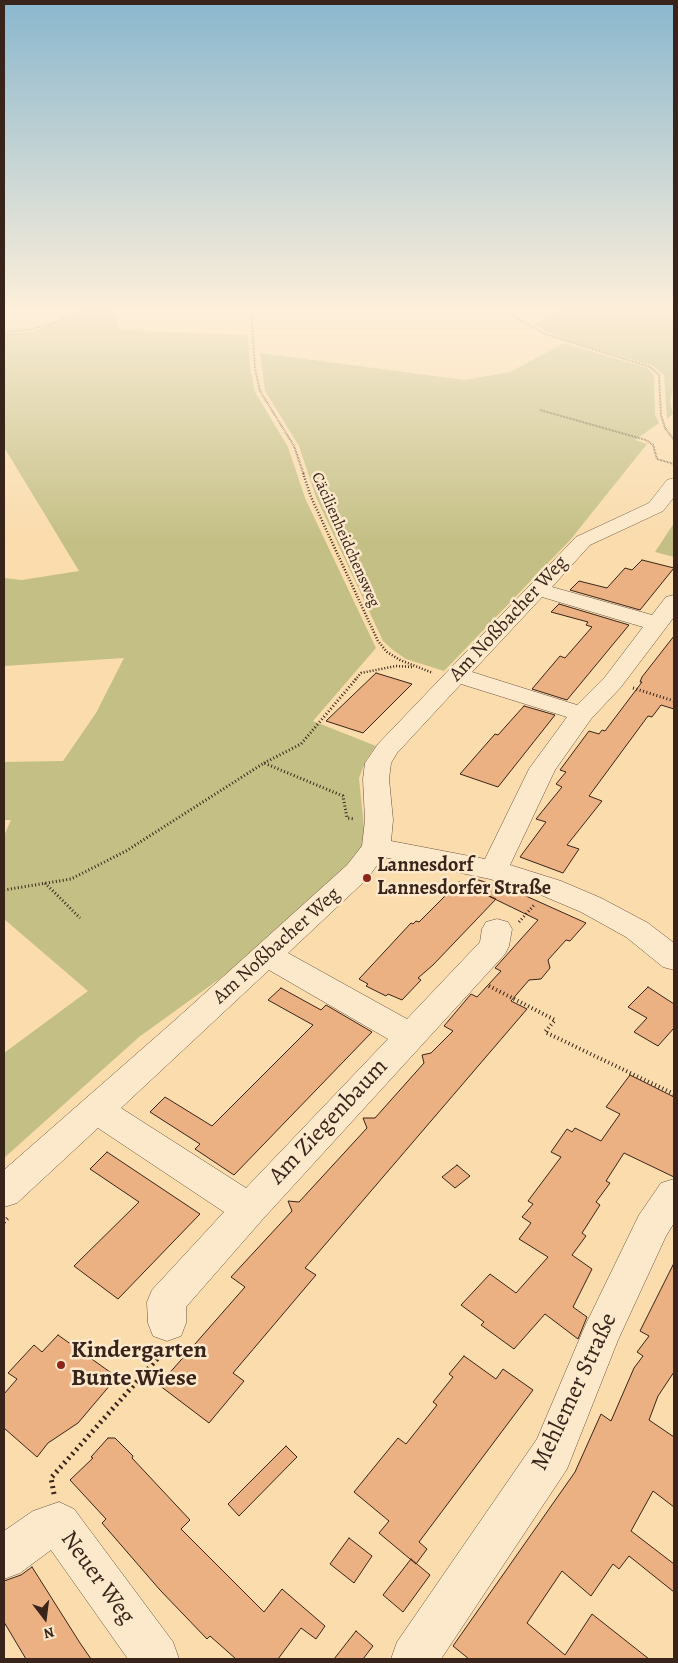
<!DOCTYPE html>
<html>
<head>
<meta charset="utf-8">
<style>
  body { margin:0 }
  #map { position:relative; width:678px; height:1663px; overflow:hidden; background:#fadcad; font-family:Alegreya,serif }
  canvas { display:block }
  .frame { position:absolute; inset:0; border:5px solid #38241b; pointer-events:none }
  .north { position:absolute; left:20px; top:1593px; width:50px; height:50px; -webkit-text-stroke:4px #fce8ca; paint-order:stroke; rotate:165deg; font-size:14px; font-weight:700; line-height:20px; text-align:center; color:#38241b }
  .north::after { content:''; display:block; margin:auto; width:18px; height:22px; background:#38241b; clip-path:polygon(50% 0,100% 100%,50% 72%,0 100%) }
</style>
</head>
<body>
<div id="map">
<canvas width="678" height="1663"></canvas>
<div class="frame"></div>
<div class="north">N</div>
</div>
<script>
const g = document.querySelector('canvas').getContext('2d');
g.lineJoin = 'round';
function paint(path, color) { g.fillStyle = color; g.fill(path, 'evenodd'); }
const shape = rows => new Path2D(rows.map(r => 'M' + r).join(''));
function trace(path, color, width, dash) { g.strokeStyle = color; g.lineWidth = width; g.lineCap = dash ? 'butt' : 'round'; g.setLineDash(dash || []); g.stroke(path); }
function drawText(font, color, halo, rows, align = 'center') {
  g.font = font + ' Alegreya,serif'; g.lineWidth = 5; g.setLineDash([]); g.textBaseline = 'middle'; g.strokeStyle = halo; g.fillStyle = color; for (const [text, x, y, turn = 0] of rows) {
    g.save(); g.translate(x, y); g.rotate((+turn || 0) * Math.PI / 180); g.textAlign = isNaN(turn) ? turn : align; if (halo) g.strokeText(text, 0, 0); g.fillText(text, 0, 0); g.restore();
  }
}
const green = shape([
  [86,309,114,309,119,330,248,335,250,367,255,392,288,447,305,498,376,648,313,721,376,746,366,760,359,778,365,838,361,851,354,863,247,959,139,1037,4,1158,4,1053,88,991,4,919,4,836,11,820,4,820,4,762,63,761,96,713,124,658,4,666,4,578,22,580,79,571,4,447,4,334,31,332],
  [564,309,674,309,674,384,670,402,673,414,667,419,664,375,653,366,569,341,533,325],
  [564,343,647,368,654,375,655,415,659,423,635,440,647,444,571,539,444,671,406,659,393,650,383,641,316,497,299,446,265,391,260,353,465,380,510,372],
  [674,523,674,557,655,552]
]);
const building = shape([
  [642,560,674,568,640,610,570,590,579,581,607,588,625,568,632,570,642,560],
  [559,604,629,625,567,700,532,689,560,656,565,658,592,627,586,625,588,622,551,612,559,604],
  [674,636,674,709,661,705,652,717,648,716,589,796,602,801,567,845,579,849,563,873,520,857,546,822,536,819,562,787,556,784,566,772,560,770,589,731,599,734,602,730,605,731,642,682,640,682,642,677,674,636],
  [376,673,412,684,363,733,326,721,376,673],
  [524,706,555,715,498,787,460,774,495,734,498,735,524,706],
  [475,879,527,894,526,896,586,923,570,941,566,940,548,960,550,968,541,979,529,980,511,1001,527,1009,305,1268,316,1275,233,1373,244,1381,209,1423,159,1385,245,1287,231,1277,292,1211,288,1201,299,1202,367,1128,363,1118,375,1118,424,1063,422,1055,431,1053,453,1031,444,1026,471,994,477,997,501,971,495,968,538,920,472,888,475,879],
  [459,882,496,899,433,965,418,978,421,980,402,1000,388,994,386,996,366,986,368,984,359,979,411,923,413,924,416,921,419,922,459,882],
  [648,987,674,1004,674,1028,658,1046,634,1032,647,1018,628,1007,648,987],
  [281,988,321,1010,326,1005,372,1032,234,1175,195,1149,200,1144,150,1112,165,1097,212,1126,313,1025,268,1000,281,988],
  [630,1075,674,1097,674,1177,624,1153,606,1181,610,1183,596,1202,600,1205,582,1233,586,1236,572,1255,592,1269,573,1307,587,1317,578,1339,545,1314,514,1349,481,1325,484,1322,461,1305,490,1274,516,1293,548,1257,519,1239,531,1223,522,1217,533,1204,528,1201,561,1157,551,1152,567,1129,572,1132,575,1128,601,1141,620,1114,606,1107,630,1075],
  [107,1152,200,1214,118,1299,74,1266,139,1202,90,1169,107,1152],
  [457,1165,470,1176,455,1188,442,1177,457,1165],
  [674,1263,674,1372,658,1396,649,1420,674,1437,674,1507,653,1491,631,1531,674,1564,674,1592,629,1556,619,1569,613,1564,591,1596,562,1571,527,1623,565,1655,592,1614,649,1659,469,1659,453,1646,575,1472,601,1414,611,1421,634,1368,643,1356,637,1352,649,1336,640,1331,674,1263],
  [58,1335,117,1377,78,1423,48,1443,37,1457,4,1428,4,1394,17,1379,8,1373,34,1345,42,1352,58,1335],
  [464,1356,496,1379,503,1369,533,1390,419,1542,427,1549,416,1564,379,1533,389,1521,354,1492,398,1438,406,1444,437,1405,433,1402,453,1377,449,1374,464,1356],
  [108,1438,115,1438,133,1456,132,1458,190,1520,181,1529,264,1612,282,1589,325,1626,316,1639,301,1628,278,1659,236,1659,210,1636,207,1639,160,1590,102,1523,106,1519,70,1480,93,1458,91,1457,108,1438],
  [286,1446,297,1457,239,1516,228,1504,286,1446],
  [349,1538,372,1556,354,1583,330,1564,349,1538],
  [411,1559,430,1575,403,1612,383,1595,411,1559],
  [32,1567,80,1643,91,1659,26,1659,4,1622,4,1581,21,1575,32,1567],
  [356,1631,373,1646,363,1659,334,1659,356,1631]
]);
const pathFar4 = shape([
  [251,309,255,368,260,391,294,446,304,475],
  [508,309,515,317,545,334,650,367,659,375,661,415,665,428,674,440],
  [4,332,29,330,53,323,82,309],
  [540,410,646,440,653,445,657,459,674,464]
]);
const pathFar3 = shape([
  [303,473,311,497,378,641,387,652,400,660,433,673],
  [355,680,361,673,396,666,413,667]
]);
const pathFar2 = shape([
  [633,688,674,701],
  [264,763,301,744,356,679],
  [45,883,80,918],
  [4,890,71,879,126,851,264,763,343,796,347,818,355,819],
  [519,922,535,904]
]);
const pathFar1 = shape([
  [489,986,555,1020,545,1032,674,1094],
  [4,1222,9,1217]
]);
const path = shape([
  [54,1494,51,1478,165,1350]
]);
const minor = shape([
  [674,478,674,497,663,511,590,545,552,587,652,615,666,597,674,595,674,617,621,687,591,719,555,770,510,865,561,881,601,898,648,923,674,943,674,970,663,967,626,937,581,912,541,895,490,879,383,857,367,879,288,953,407,1019,480,942,482,929,486,922,497,919,508,922,512,929,509,946,505,954,262,1220,186,1307,186,1323,181,1336,167,1341,153,1336,148,1323,147,1302,152,1290,224,1212,98,1128,17,1203,4,1207,4,1170,174,1021,347,865,362,846,365,820,363,779,365,763,378,744,576,537,649,503,667,480,674,478],
  [542,597,643,627,605,677,577,705,472,672,542,597],
  [461,684,567,717,529,769,485,859,391,841,393,820,389,779,391,763,397,753,461,684],
  [269,970,388,1039,246,1188,121,1108,269,970],
  [674,1179,674,1223,666,1236,618,1340,567,1469,441,1659,391,1659,397,1642,537,1439,585,1326,639,1215,661,1183,674,1179],
  [59,1502,74,1509,173,1642,179,1659,128,1659,51,1550,20,1573,4,1579,4,1531,33,1511,59,1502]
]);
const markers = [
  [367,878,5,"#8f2418"],
  [61,1365,5,"#8f2418"]
];
const farStreetnames = [
  ["Cäcilienheidchensweg",345,540,66]
];
const streetNames = [
  ["Am Noßbacher Weg",509,619,-47],
  ["Am Noßbacher Weg",277,946,-42]
];
const poiNames = [
  ["Lannesdorf",377,866],
  ["Lannesdorfer Straße",377,889]
];
const nearStreetnames = [
  ["Am Ziegenbaum",329,1122,-47],
  ["Mehlemer Straße",575,1392,-65],
  ["Neuer Weg",97,1578,54]
];
const nearPoinames = [
  ["Kindergarten",71,1351],
  ["Bunte Wiese",71,1379]
];
paint(green, '#c4bf85');
paint(building, '#ebb182');
trace(building, '#38241b', 1);
trace(minor, '#685240', 1);
trace(pathFar4, '#38241b', 2, [0.5, 1]);
trace(pathFar3, '#38241b', 2.5, [1, 2]);
trace(pathFar2, '#38241b', 3, [1, 2.5]);
trace(pathFar1, '#38241b', 4, [1, 3]);
trace(path, '#38241b', 5, [2, 4]);
paint(minor, '#fce8ca');
const sky = g.createLinearGradient(0, 0, 0, 542);
sky.addColorStop(0, '#8ab7ce');
sky.addColorStop(0.57, '#fdefda');
sky.addColorStop(1, '#fdefda00');
g.fillStyle = sky;
g.fillRect(0, 0, 678, 542);
for (const [x, y, r, color] of markers) { const dot = new Path2D(); dot.arc(x, y, r, 0, 2 * Math.PI); g.fillStyle = color; g.fill(dot); trace(dot, '#fce8ca', 2); }
drawText('16px', '#38241b', '#fce8ca', farStreetnames);
drawText('20px', '#38241b', '#fce8ca', streetNames);
drawText('bold 20px', '#38241b', '#fce8ca', poiNames, 'left');
drawText('24px', '#38241b', '#fce8ca', nearStreetnames);
drawText('bold 24px', '#38241b', '#fce8ca', nearPoinames, 'left');
</script>
</body>
</html>
